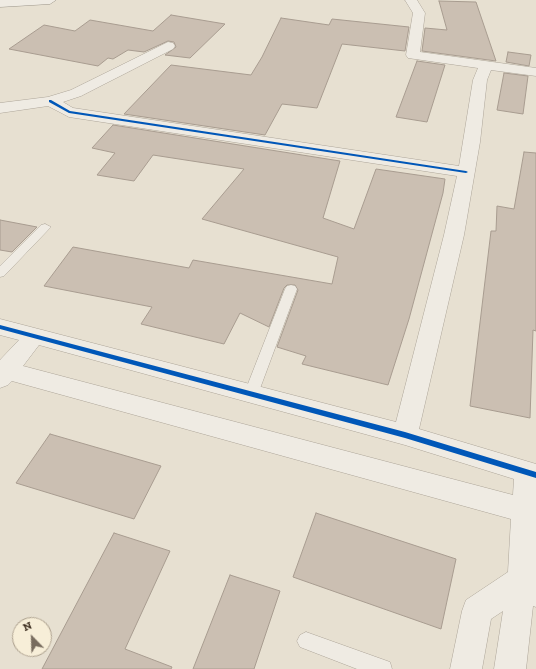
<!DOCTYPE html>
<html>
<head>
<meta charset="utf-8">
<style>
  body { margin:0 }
  #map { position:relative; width:536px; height:669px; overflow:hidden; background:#e7e0d1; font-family:"Zilla Slab",serif }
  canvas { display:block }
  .north { position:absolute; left:12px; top:617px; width:40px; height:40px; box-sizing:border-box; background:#f7eed8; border:1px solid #ada18e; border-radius:50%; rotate:337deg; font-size:11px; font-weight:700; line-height:16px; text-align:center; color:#3d2e20 }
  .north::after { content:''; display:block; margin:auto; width:14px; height:18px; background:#786c5e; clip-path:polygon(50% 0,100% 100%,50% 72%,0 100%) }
</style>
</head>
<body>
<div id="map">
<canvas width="536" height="669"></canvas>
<div class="north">N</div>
</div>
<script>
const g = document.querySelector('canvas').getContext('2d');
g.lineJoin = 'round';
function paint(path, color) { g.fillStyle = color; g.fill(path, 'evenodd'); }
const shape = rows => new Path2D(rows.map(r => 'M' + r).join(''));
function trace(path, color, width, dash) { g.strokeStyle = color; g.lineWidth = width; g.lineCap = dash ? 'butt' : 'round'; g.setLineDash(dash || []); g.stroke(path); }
const building = shape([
  [439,1,476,2,496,61,422,51,425,28,447,30,439,1],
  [171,15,225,24,190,58,165,55,176,47,174,42,168,41,144,52,128,50,113,59,108,58,98,66,9,49,44,25,75,31,90,20,153,31,171,15],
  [281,18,329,25,332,19,409,27,405,51,342,44,317,108,282,104,265,135,124,114,171,65,251,75,262,57,281,18],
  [508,52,531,55,529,66,506,62,508,52],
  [417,61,445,65,427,122,396,117,417,61],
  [504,73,528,76,523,114,497,110,504,73],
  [113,125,340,161,323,218,354,229,376,169,445,179,443,193,409,319,388,385,302,364,306,356,277,347,298,290,295,285,287,285,284,288,269,327,240,313,224,344,141,324,152,307,44,286,73,247,189,268,193,260,332,284,338,257,202,219,244,169,153,155,134,181,97,175,115,153,92,148,113,125],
  [524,152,536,153,536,331,533,330,530,418,470,406,491,231,496,231,497,206,514,209,524,152],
  [0,220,37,227,12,252,0,250,0,220],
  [50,434,161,466,134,519,16,483,50,434],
  [316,513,456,559,441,629,293,577,316,513],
  [114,533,170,551,125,649,172,667,171,669,42,669,114,533],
  [230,575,280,591,254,669,193,669,230,575]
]);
const service = shape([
  [45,224,51,227,49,229,4,276,0,277,0,266,41,225,45,224],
  [291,285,295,286,297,289,258,394,256,398,251,399,246,398,244,394,285,289,287,286,291,285],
  [306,632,390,662,392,669,357,669,300,647,297,641,300,635,306,632]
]);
const minor = shape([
  [405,0,417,0,425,13,420,52,536,68,536,76,491,70,487,80,480,142,464,235,419,429,536,464,536,607,533,606,526,669,494,669,503,611,491,619,482,669,450,669,462,611,466,600,508,572,511,519,12,381,8,385,0,388,0,360,19,340,0,335,0,319,396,422,444,235,457,176,69,117,48,106,0,113,0,103,48,97,71,90,168,42,173,43,175,46,173,49,81,96,63,102,73,108,459,166,473,80,478,68,408,58,406,55,413,13,405,0],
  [39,345,405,445,514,479,513,495,23,366,39,345]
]);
const secondary = shape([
  [0,0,56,0,50,4,0,7,0,0]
]);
const cycleway = shape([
  [49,100,51,100,70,111,466,171,468,172,466,173,69,113,49,102,49,100],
  [0,325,405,432,536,472,536,478,405,438,0,329,0,325]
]);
paint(building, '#cbbfb2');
trace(building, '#a89c90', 1);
trace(service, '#ada599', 1);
trace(minor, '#ada599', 1);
trace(secondary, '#9c958a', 1);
paint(service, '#efebe3');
paint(minor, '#efebe3');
paint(secondary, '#efebe3');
paint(cycleway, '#0057b8');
</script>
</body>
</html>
